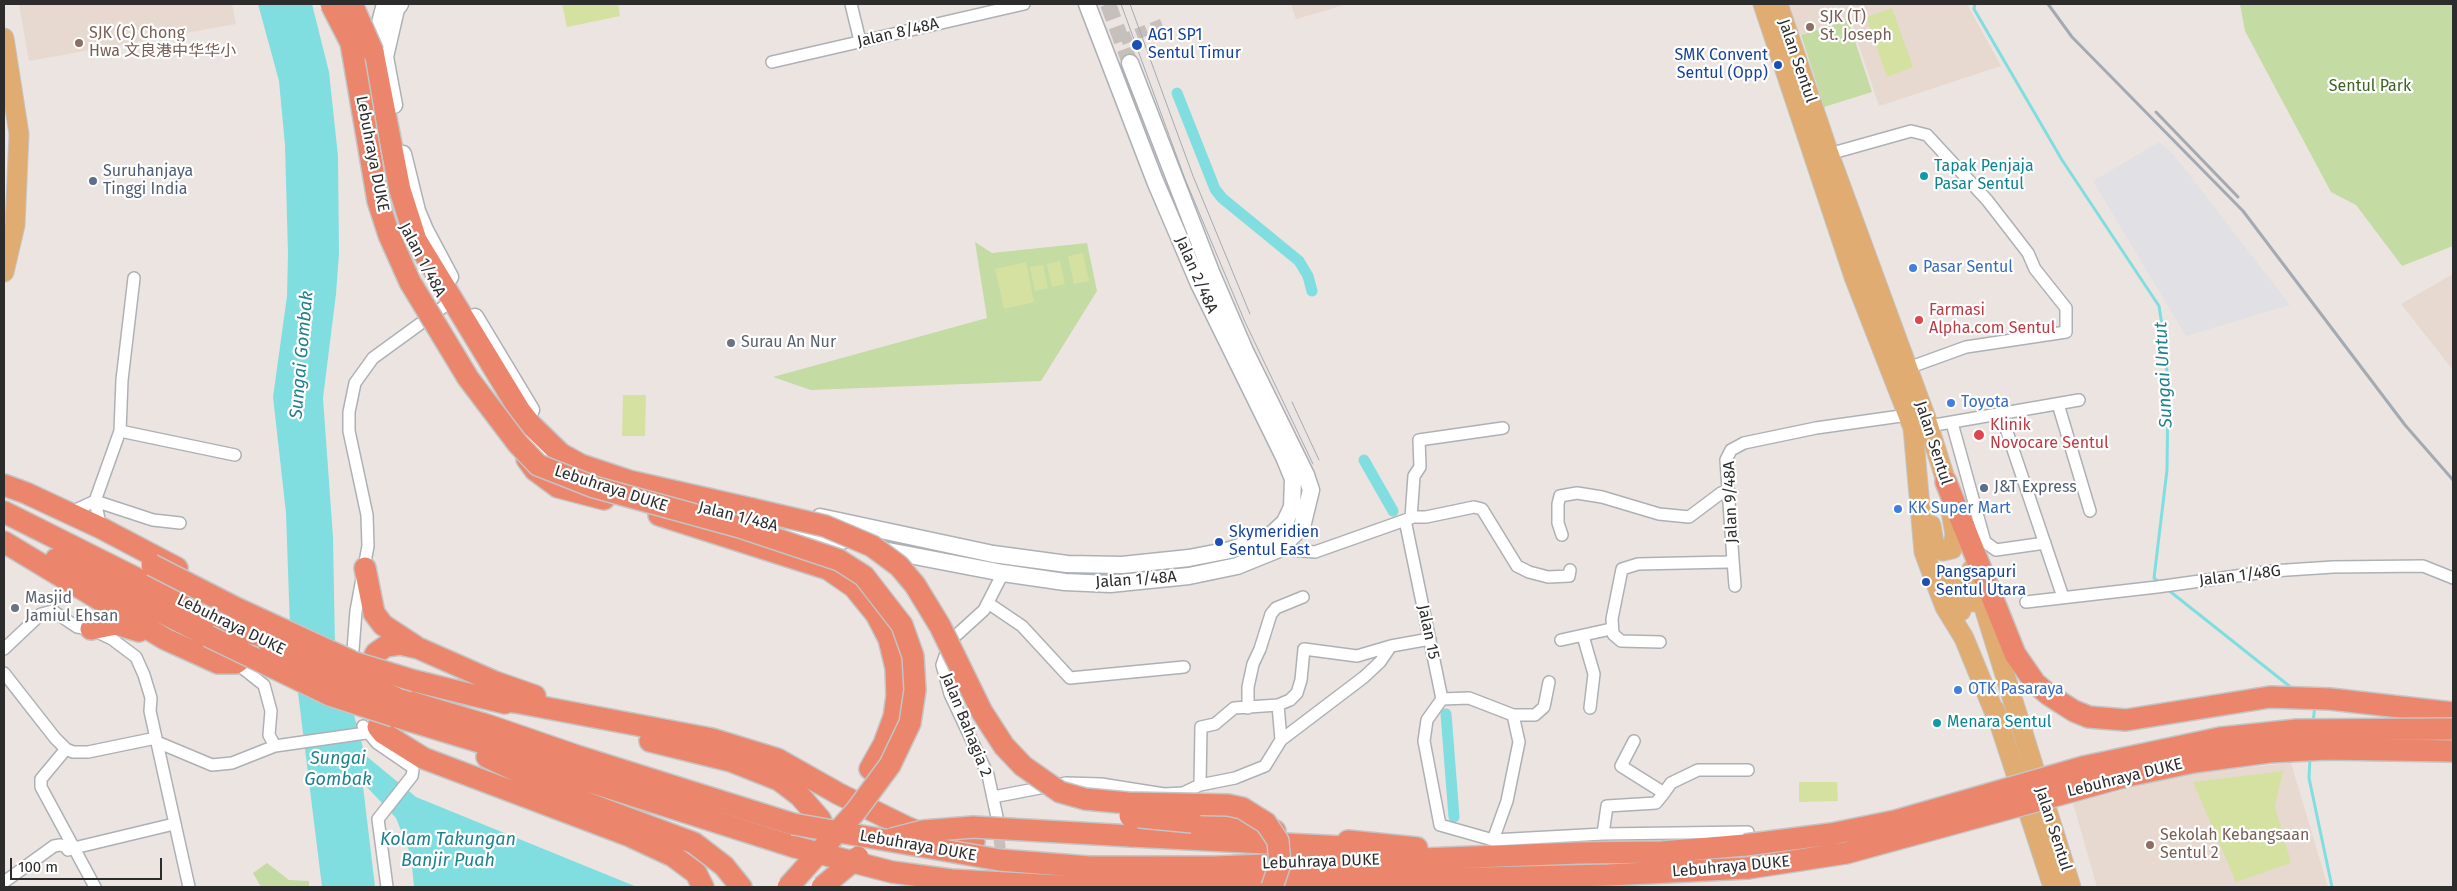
<!DOCTYPE html>
<html>
<head>
<meta charset="utf-8">
<style>
  body { margin:0 }
  #map { position:relative; width:2457px; height:891px; overflow:hidden; background:#ece4e0; font-family:"Fira Sans",sans-serif }
  canvas { display:block }
  .frame { position:absolute; inset:0; border:5px solid #2c2c2c; pointer-events:none }
  .scale { position:absolute; left:10px; top:858px; width:152px; height:22px; box-sizing:border-box; border:2px solid #2c2c2c; border-top:0; padding-left:6px; font-size:15px; line-height:18px; white-space:nowrap; color:#2c2c2c; -webkit-text-stroke:4px #fff; paint-order:stroke }
</style>
</head>
<body>
<div id="map">
<canvas width="2457" height="891"></canvas>
<div class="frame"></div>
<div class="scale">100 m</div>
</div>
<script>
const g = document.querySelector('canvas').getContext('2d');
g.lineJoin = 'round';
function paint(path, color) { g.fillStyle = color; g.fill(path, 'evenodd'); }
const shape = rows => new Path2D(rows.map(r => 'M' + r).join(''));
function trace(path, color, width, dash) { g.strokeStyle = color; g.lineWidth = width; g.lineCap = dash ? 'butt' : 'round'; g.setLineDash(dash || []); g.stroke(path); }
function drawText(font, color, halo, rows, align = 'center') {
  g.font = font + ' "Fira Sans","Noto Sans SC",sans-serif'; g.lineWidth = 4.5; g.setLineDash([]); g.textBaseline = 'middle'; g.strokeStyle = halo; g.fillStyle = color; for (const [text, x, y, turn = 0] of rows) {
    g.save(); g.translate(x, y); g.rotate((+turn || 0) * Math.PI / 180); g.textAlign = isNaN(turn) ? turn : align; if (halo) g.strokeText(text, 0, 0); g.fillText(text, 0, 0); g.restore();
  }
}
const industrial = shape([
  [2159,142,2174,155,2290,305,2186,336,2093,181]
]);
const education = shape([
  [19,4,232,4,236,24,29,61],
  [1291,4,1348,4,1296,19],
  [1789,4,1967,4,2001,66,1879,106,1850,19,1799,35],
  [2453,274,2453,370,2401,304],
  [2291,763,2328,887,2097,887,2073,803,2185,774]
]);
const green = shape([
  [2240,4,2453,4,2453,246,2402,266,2356,205,2331,192,2245,31],
  [1848,20,1872,92,1824,107,1801,35],
  [975,242,992,253,1087,243,1097,291,1041,381,811,390,773,377,987,318],
  [267,863,289,880,309,881,309,887,261,887,253,873]
]);
const pitch = shape([
  [562,4,618,4,620,16,567,27],
  [1892,8,1913,67,1887,77,1866,17],
  [1083,253,1089,281,1074,284,1068,256],
  [1060,261,1065,284,1052,287,1047,264],
  [1026,262,1034,302,1004,309,995,269],
  [1043,265,1048,288,1035,291,1030,267],
  [623,395,646,395,645,436,622,436],
  [2283,771,2275,806,2291,863,2236,882,2193,782],
  [1799,782,1837,782,1838,801,1799,802]
]);
const water = shape([
  [258,4,312,4,329,72,338,156,339,253,336,294,323,398,333,537,335,646,365,755,416,797,637,887,414,887,411,856,396,818,365,785,363,786,375,887,322,887,290,628,286,513,273,397,287,296,288,254,285,145,279,81]
]);
const stream = shape([
  [1975,4,1974,9,2062,160,2159,306,2165,344,2168,389,2167,470,2154,578,2160,583],
  [2167,589,2293,689],
  [2313,722,2315,706],
  [2310,758,2309,778,2332,887]
]);
const canal = shape([
  [1177,93,1215,189,1222,198,1299,261,1308,276,1312,291],
  [1364,460,1393,511],
  [1446,714,1454,817]
]);
const streetTunnel = shape([
  [1121,40,1162,24],
  [999,838,1002,864]
]);
const secondaryTunnel = shape([
  [1108,4,1130,63]
]);
const street = shape([
  [851,4,860,41],
  [772,62,1024,4],
  [1829,154,1911,131,1927,135,1987,200,2028,253,2035,269,2066,308,2066,332,1966,347,1908,368],
  [2058,404,2090,511],
  [2001,414,2063,597],
  [1952,423,1985,542,1996,550,2045,543],
  [1929,426,2079,400],
  [120,431,235,455],
  [95,501,153,520,180,523],
  [69,513,95,501],
  [1413,517,1426,517,1474,507,1482,509,1517,566,1529,572,1548,577,1569,576,1570,570],
  [1405,520,1442,699,1427,720,1424,741,1440,825,1493,840,1507,801,1519,742,1513,715],
  [101,528,95,501,120,431,122,380,134,278],
  [1562,535,1558,523,1558,504,1560,496,1577,493,1602,497,1659,514,1689,517,1721,493,1729,492],
  [1276,546,1279,549,1315,552,1411,518,1414,476,1420,467,1419,440,1503,428],
  [1733,560,1735,586],
  [2026,602,2157,587,2272,571,2333,567,2423,566,2453,578],
  [988,603,1022,626,1070,678,1184,667],
  [1583,636,1594,674,1590,708],
  [1561,640,1611,629],
  [1660,642,1621,641,1613,634,1612,619,1622,569,1638,564,1727,562,1733,560,1726,460,1731,450,1744,443,1816,428,1908,415],
  [4,649,41,614,53,611,77,627,91,629,112,639,136,657,144,675,151,698,150,711,189,887],
  [353,650,356,611,368,546,367,515,349,431,349,412,355,383,373,358,446,305],
  [236,663,264,685,271,711,269,735,275,746,366,733],
  [4,673,55,738,66,749,73,752,88,752,156,738],
  [1442,699,1469,698,1513,715,1535,715,1544,707,1549,682],
  [1278,705,1281,740],
  [1248,708,1248,687,1253,664,1260,649,1271,614,1276,608,1303,597],
  [363,726,377,743,412,767,413,770,412,776,378,819,387,887],
  [1634,741,1621,766,1664,793,1671,783,1698,770,1748,770],
  [157,742,212,765,232,763,275,746],
  [66,749,41,779,41,787,95,887],
  [1200,785,1201,727,1215,724,1234,708,1278,705,1290,700,1297,693,1301,680,1304,649,1357,656,1391,646,1430,639],
  [993,797,1066,783,1101,784,1164,794,1183,793,1200,785,1235,778,1265,766,1281,740,1364,677,1380,662,1391,646],
  [998,832,997,817,988,775,950,694,942,665,950,641,984,610,1003,573],
  [1603,834,1607,806,1656,803,1664,793],
  [1493,840,1603,834,1748,832],
  [74,848,174,824],
  [4,882,54,846,60,845,65,846,68,850]
]);
const secondary = shape([
  [371,56,385,4],
  [394,105,385,57,396,9,400,4],
  [403,154,417,211,425,230,450,277],
  [475,317,531,410],
  [524,430,541,450,560,465],
  [734,516,842,541],
  [820,517,993,554,1067,564,1122,565,1189,558,1230,550,1269,537,1285,522,1292,507,1293,479,1284,457,1199,284,1155,181,1087,4],
  [878,549,1003,573,1065,582,1110,584,1189,576,1237,566,1279,549,1302,527,1311,490,1306,475,1245,351,1211,272,1130,63]
]);
const primary = shape([
  [1763,4,1854,277,1913,428,1924,552,1930,568,1945,607,1964,638,1998,721],
  [1778,4,1829,154,1926,418,1951,497],
  [4,38,19,134,15,225,4,272],
  [1931,525,1934,543,1938,548,1943,551,1952,549,1955,535,1950,506],
  [1972,569,2071,887],
  [1961,611,1950,589,1950,584,1955,581,1963,581,1973,602],
  [1995,710,2053,887]
]);
const highway = shape([
  [373,52,400,190,416,240,520,411,531,425,561,454,581,465,629,481,752,509],
  [527,459,535,470,558,487,604,499],
  [1946,482,2015,654,2035,683,2049,695,2074,711,2089,717,2126,720,2270,697,2330,699,2453,713],
  [4,485,26,493,101,528,177,568],
  [4,512,239,630],
  [659,515,828,569,854,587,876,614,889,639,896,668,897,696,894,717,884,744,870,769],
  [4,542,165,639,218,663,236,663,245,656,256,640],
  [56,559,208,636],
  [365,568,374,613,383,625,415,646],
  [91,629,116,624,139,631],
  [371,664,376,653,386,646,400,644,418,648,495,682,535,696],
  [415,681,505,703],
  [394,697,487,725,577,756,793,824],
  [492,700,515,702,712,739,777,759,839,794,906,827,930,837,958,842,974,842],
  [394,716,493,746,572,776,795,847],
  [378,727,383,733,423,758,630,836,673,856,696,873,703,887],
  [650,741,731,761,779,780,800,796,820,819,830,842],
  [487,757,579,800,694,843,724,866,741,887],
  [1192,822,1275,831],
  [1131,836,1363,848],
  [1348,841,1417,848],
  [1154,867,1215,867,1578,853,1662,852,1745,845],
  [1154,886,1608,875,1748,868]
]);
const tram = shape([
  [1121,4,1185,179,1245,322,1313,464],
  [1130,4,1193,176,1250,314],
  [1292,402,1319,460]
]);
const rail = shape([
  [2048,4,2072,37,2243,211,2405,425,2453,480],
  [2156,112,2238,197]
]);
const highwayBridge = shape([
  [331,4,351,43,378,201,389,235,410,282,468,378,518,444,538,465,594,487,743,528,839,560,864,576,902,625,913,656,915,690,910,723,890,765,856,811,788,887],
  [352,4,373,52],
  [752,509,825,526,872,546,899,566,915,585,940,626,982,712,1004,746,1023,766,1060,792,1085,799,1128,803,1228,805,1242,808,1266,823,1278,841,1280,864,1272,887],
  [152,565,236,608,351,661],
  [239,630,288,643],
  [208,636,330,695,394,716],
  [269,644,331,673,394,697],
  [336,657,415,681],
  [1130,816,1192,822],
  [793,824,1000,860,1089,867,1154,867],
  [892,839,923,831,973,827,1131,836],
  [1745,845,1831,834,1895,821,2083,767,2220,738,2297,730,2453,729],
  [795,847,892,872,951,880,1077,887,1154,886],
  [1748,868,1846,853,2127,776,2194,762,2269,752,2327,749,2453,751],
  [822,887,858,857]
]);
const markers = [
  [1810,27,5,"#8d6e63"],
  [79,43,5,"#8d6e63"],
  [1137,45,6,"#1a4fb4"],
  [1778,65,5,"#1a4fb4"],
  [1924,176,5,"#0f9aa8"],
  [93,181,5,"#5c6f8a"],
  [1913,268,5,"#3f7fe0"],
  [1919,320,5,"#e0444e"],
  [731,343,5,"#6b7280"],
  [1951,403,5,"#3f7fe0"],
  [1979,435,6,"#e0444e"],
  [1984,488,5,"#5c6f8a"],
  [1898,509,5,"#3f7fe0"],
  [1219,542,5,"#1a4fb4"],
  [1926,582,5,"#1a4fb4"],
  [15,608,5,"#6b7280"],
  [1958,690,5,"#3f7fe0"],
  [1937,723,5,"#0f9aa8"],
  [2150,845,5,"#8d6e63"]
];
const educationNames = [
  ["SJK (T)",1820,18],
  ["St. Joseph",1820,36],
  ["SJK (C) Chong",89,34],
  ["Hwa 文良港中华华小",89,52],
  ["Sekolah Kebangsaan",2160,836],
  ["Sentul 2",2160,854]
];
const streetNames = [
  ["Jalan 8/48A",898,33,-13],
  ["Jalan Sentul",1797,61,71],
  ["Lebuhraya DUKE",372,154,79],
  ["Jalan 1/48A",422,260,62],
  ["Jalan 2/48A",1196,275,66],
  ["Jalan Sentul",1933,443,72],
  ["Lebuhraya DUKE",611,489,18],
  ["Jalan 9/48A",1731,502,-92],
  ["Jalan 1/48A",738,517,14],
  ["Jalan 1/48G",2240,576,-7],
  ["Jalan 1/48A",1136,580,-4],
  ["Lebuhraya DUKE",231,625,26],
  ["Jalan 15",1428,632,78],
  ["Jalan Bahagia 2",966,725,68],
  ["Lebuhraya DUKE",2125,778,-14],
  ["Jalan Sentul",2053,829,72],
  ["Lebuhraya DUKE",918,846,10],
  ["Lebuhraya DUKE",1321,862,-2],
  ["Lebuhraya DUKE",1731,867,-5]
];
const transitNames = [
  ["AG1 SP1",1148,36],
  ["Sentul Timur",1148,54],
  ["SMK Convent",1768,56,"right"],
  ["Sentul (Opp)",1768,74,"right"],
  ["Skymeridien",1229,533],
  ["Sentul East",1229,551],
  ["Pangsapuri",1936,573],
  ["Sentul Utara",1936,591]
];
const parkNames = [
  ["Sentul Park",2370,87]
];
const cultureNames = [
  ["Tapak Penjaja",1934,167],
  ["Pasar Sentul",1934,185],
  ["Menara Sentul",1947,723]
];
const serviceNames = [
  ["Suruhanjaya",103,172],
  ["Tinggi India",103,190],
  ["J&T Express",1994,488]
];
const shopNames = [
  ["Pasar Sentul",1923,268],
  ["Toyota",1961,403],
  ["KK Super Mart",1908,509],
  ["OTK Pasaraya",1968,690]
];
const healthNames = [
  ["Farmasi",1929,311],
  ["Alpha.com Sentul",1929,329],
  ["Klinik",1990,426],
  ["Novocare Sentul",1990,444]
];
const worshipNames = [
  ["Surau An Nur",741,343],
  ["Masjid",25,599],
  ["Jamiul Ehsan",25,617]
];
const waterNames = [
  ["Sungai Gombak",302,355,-85],
  ["Sungai Untut",2164,375,-93],
  ["Sungai",338,759],
  ["Gombak",338,780],
  ["Kolam Takungan",448,840],
  ["Banjir Puah",448,861]
];
paint(industrial, '#e0e0e5');
paint(education, '#e7d9cf');
paint(green, '#c4dba4');
paint(pitch, '#d5e1a1');
paint(water, '#81dee0');
trace(stream, '#81dee0', 3);
trace(canal, '#81dee0', 11);
trace(streetTunnel, '#c6bfbc', 11, [11, 5.5]);
trace(secondaryTunnel, '#c6bfbc', 16, [16, 8]);
trace(street, '#adb1b6', 14);
trace(secondary, '#adb1b6', 19);
trace(primary, '#c4c4c4', 21);
trace(highway, '#c4c4c4', 24);
trace(street, '#fff', 11);
trace(secondary, '#fff', 16);
trace(primary, '#e0ac71', 19);
trace(highway, '#eb856c', 21);
trace(tram, '#a3aab4', 1);
trace(rail, '#a3aab4', 3);
trace(highwayBridge, '#c4c4c4', 24, []);
trace(highwayBridge, '#eb856c', 21);
for (const [x, y, r, color] of markers) { const dot = new Path2D(); dot.arc(x, y, r, 0, 2 * Math.PI); g.fillStyle = color; g.fill(dot); trace(dot, '#fff', 2); }
drawText('16px', '#785e54', '#fff', educationNames, 'left');
drawText('16px', '#2c2c2c', '#fff', streetNames);
drawText('16px', '#164399', '#fff', transitNames, 'left');
drawText('16px', '#3f6124', '#fff', parkNames);
drawText('16px', '#0d838f', '#fff', cultureNames, 'left');
drawText('16px', '#4e5e75', '#fff', serviceNames, 'left');
drawText('16px', '#366cbe', '#fff', shopNames, 'left');
drawText('16px', '#be3a42', '#fff', healthNames, 'left');
drawText('16px', '#5b616d', '#fff', worshipNames, 'left');
drawText('italic 18px', '#1e828e', '#fff', waterNames);
</script>
</body>
</html>
